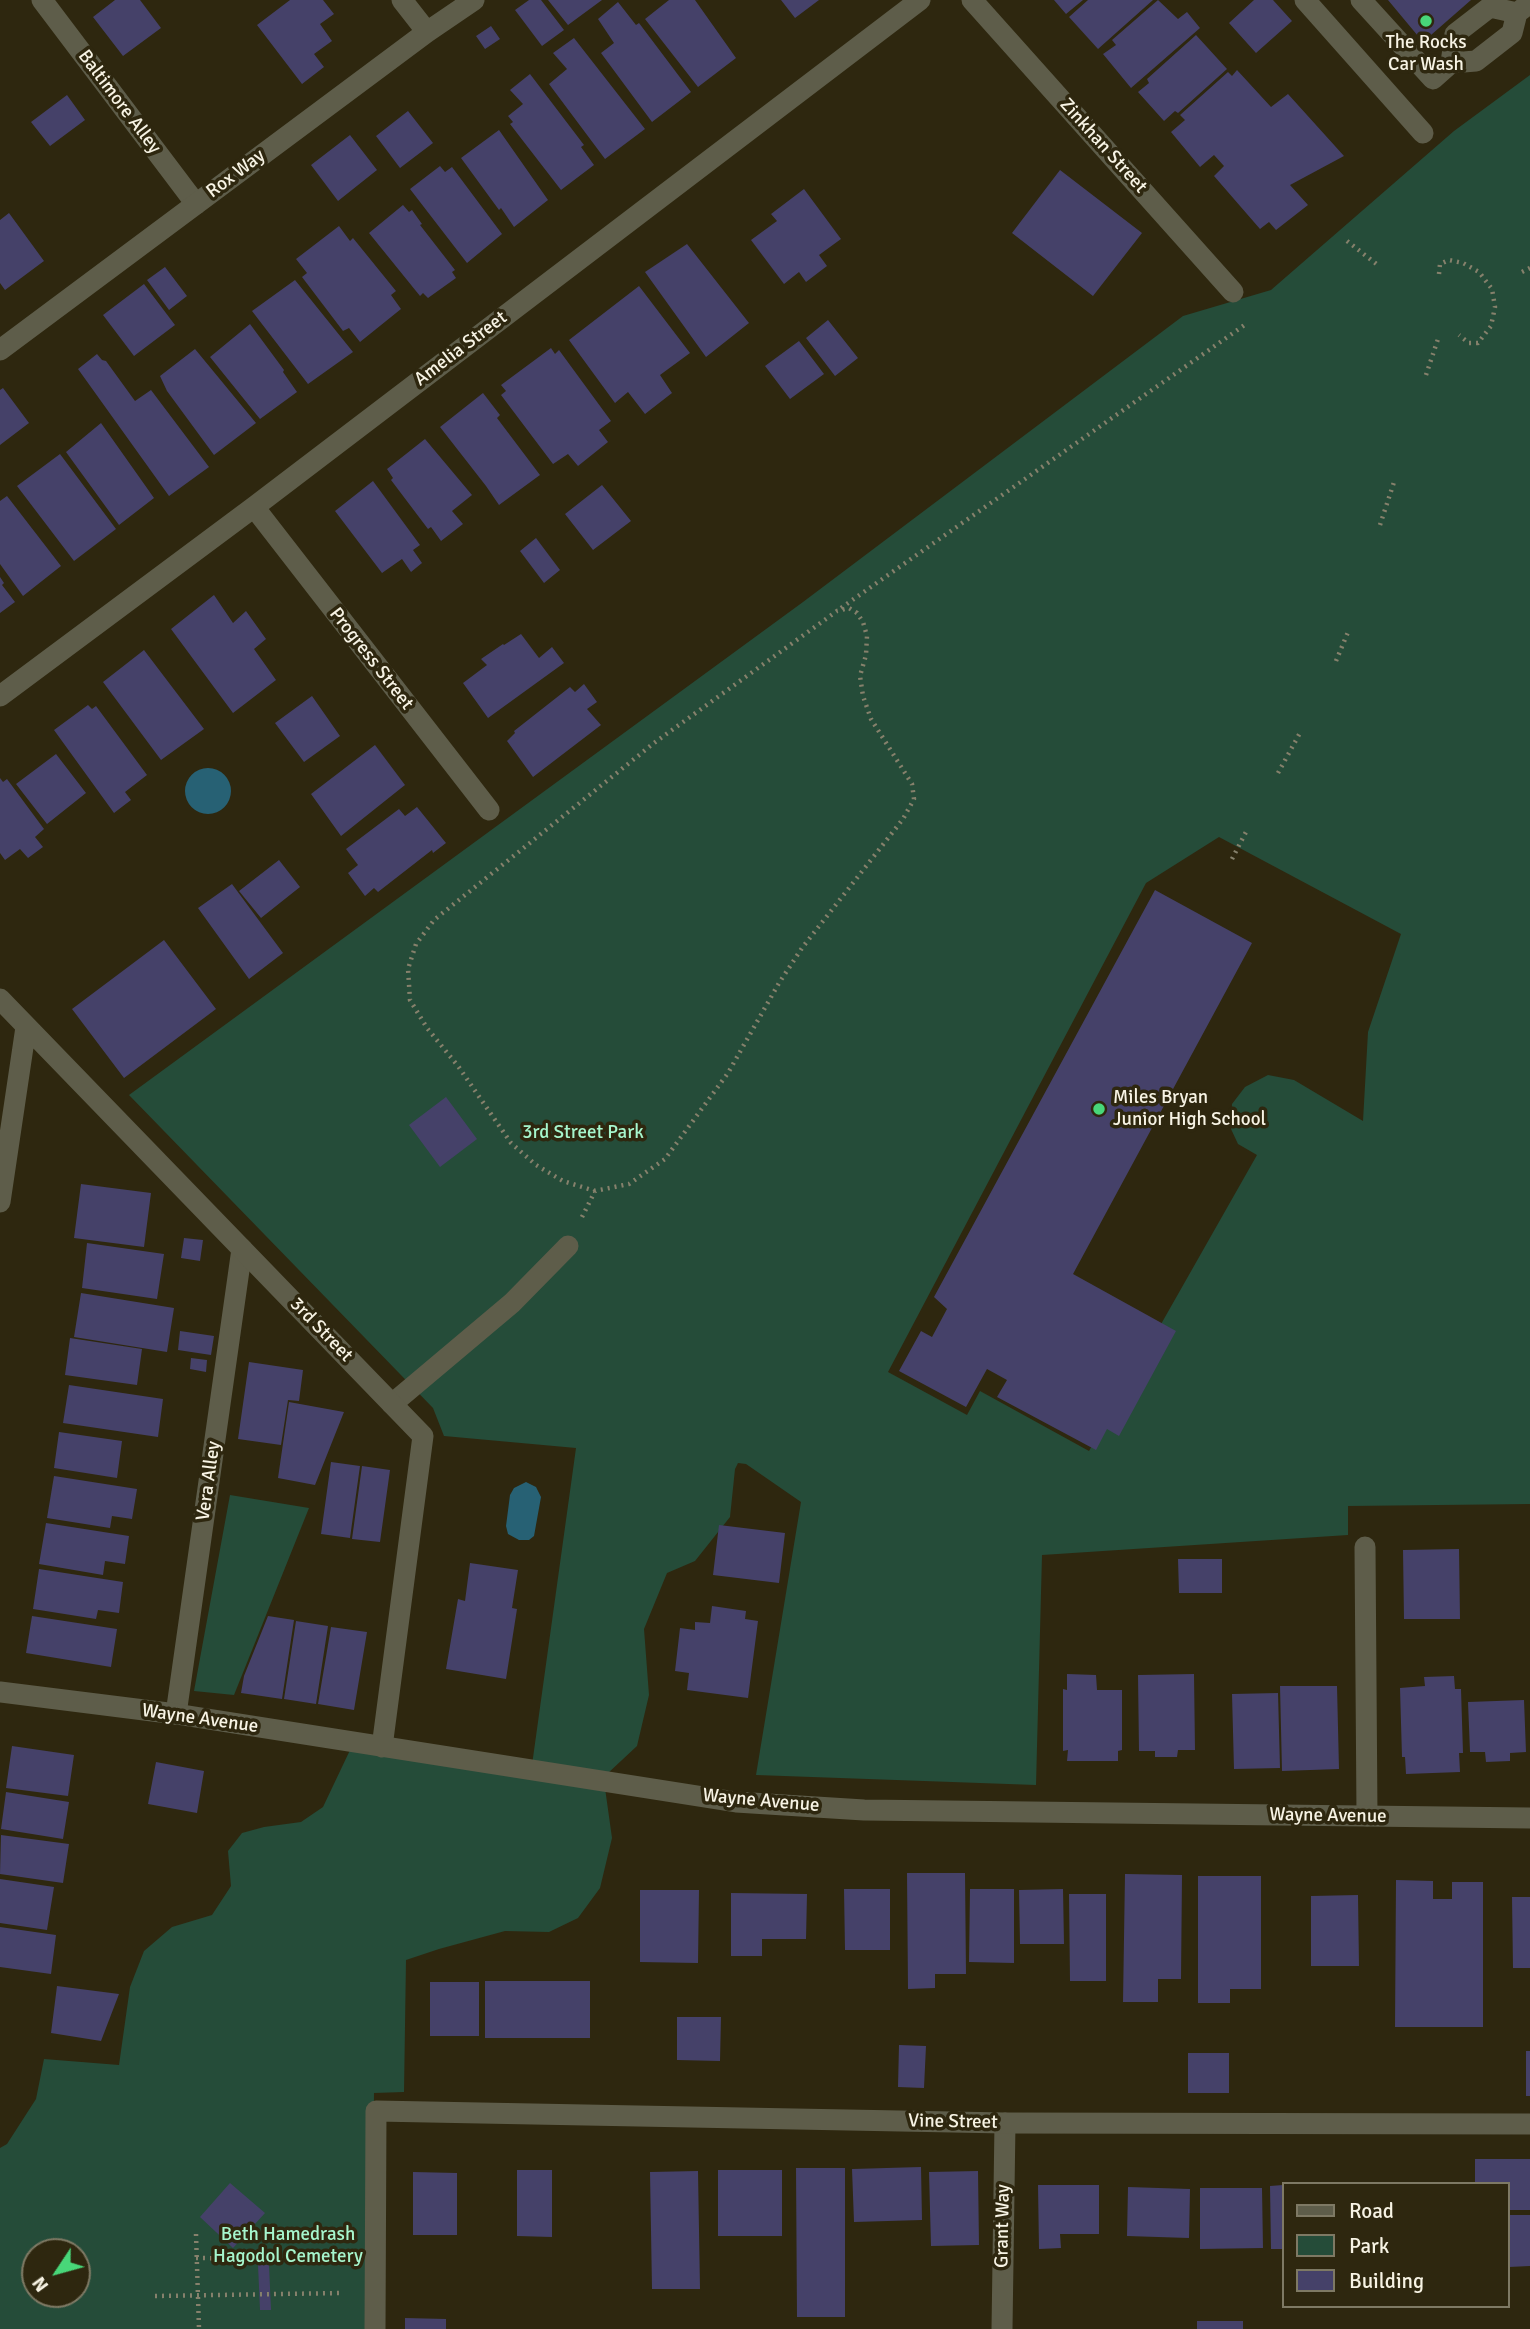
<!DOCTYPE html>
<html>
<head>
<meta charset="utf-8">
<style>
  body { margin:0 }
  #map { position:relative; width:1530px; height:2329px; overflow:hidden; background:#2e270f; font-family:Signika,sans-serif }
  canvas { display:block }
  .legend { position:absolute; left:1282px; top:2182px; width:228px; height:126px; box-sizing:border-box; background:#2e270f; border:2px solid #7e7964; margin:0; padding:9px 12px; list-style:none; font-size:21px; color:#f7f3e4 }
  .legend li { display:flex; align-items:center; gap:14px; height:35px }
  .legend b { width:35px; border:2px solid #7e7964 }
  .north { position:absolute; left:21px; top:2238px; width:70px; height:70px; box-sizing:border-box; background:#2e270f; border:2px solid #7e7964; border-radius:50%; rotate:234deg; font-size:19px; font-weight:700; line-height:28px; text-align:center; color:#f7f3e4 }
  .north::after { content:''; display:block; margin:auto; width:24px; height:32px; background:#48d779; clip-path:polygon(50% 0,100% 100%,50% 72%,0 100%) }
</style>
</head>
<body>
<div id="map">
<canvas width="1530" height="2329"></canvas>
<ul class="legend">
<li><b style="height:9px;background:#5e5d4a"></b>Road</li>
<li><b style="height:19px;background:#254c39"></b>Park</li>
<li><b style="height:19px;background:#454169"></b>Building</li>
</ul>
<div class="north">N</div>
</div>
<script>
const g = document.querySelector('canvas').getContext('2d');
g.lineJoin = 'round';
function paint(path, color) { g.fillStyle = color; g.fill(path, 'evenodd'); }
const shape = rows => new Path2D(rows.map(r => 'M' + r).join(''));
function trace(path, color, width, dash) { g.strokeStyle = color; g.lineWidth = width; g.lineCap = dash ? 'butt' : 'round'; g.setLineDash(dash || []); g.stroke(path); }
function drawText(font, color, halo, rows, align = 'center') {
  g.font = font + ' Signika,sans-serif'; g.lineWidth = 7; g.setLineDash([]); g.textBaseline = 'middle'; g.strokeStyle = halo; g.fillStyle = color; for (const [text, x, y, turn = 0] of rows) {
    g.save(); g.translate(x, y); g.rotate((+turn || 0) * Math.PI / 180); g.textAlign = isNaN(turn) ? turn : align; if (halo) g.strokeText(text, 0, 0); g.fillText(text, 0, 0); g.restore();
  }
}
const green = shape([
  [1530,75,1530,1504,1348,1506,1348,1535,1042,1555,1036,1785,756,1775,801,1502,746,1464,738,1463,735,1469,730,1517,695,1561,667,1573,644,1629,649,1695,637,1746,607,1774,532,1765,576,1448,444,1436,433,1408,129,1095,803,602,1183,316,1271,290,1454,131],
  [1219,837,1401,934,1368,1032,1363,1121,1294,1080,1268,1075,1245,1087,1232,1104,1231,1129,1238,1144,1257,1155,1089,1451,980,1391,967,1415,888,1372,1146,883],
  [230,1495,309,1508,234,1695,194,1691],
  [351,1748,605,1788,612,1838,600,1888,578,1918,549,1932,505,1931,439,1949,406,1960,404,2092,374,2093,372,2329,0,2329,0,2148,7,2144,36,2099,44,2059,119,2065,130,1987,144,1951,172,1927,212,1915,231,1886,228,1851,242,1833,264,1827,301,1822,323,1807],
  [35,2252,77,2252,77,2294,35,2294]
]);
const water = shape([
  '185 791a23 23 0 1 1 46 0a23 23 0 1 1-46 0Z',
  [526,1482,536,1487,541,1497,534,1536,529,1540,519,1540,508,1534,506,1526,510,1495,514,1488]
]);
const building = shape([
  [115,0,140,0,161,28,123,56,93,17],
  [290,0,323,0,334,14,320,24,332,41,314,54,324,67,302,84,257,25],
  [529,0,541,0,564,30,542,46,515,10],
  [548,0,602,0,568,25],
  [669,0,695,0,736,58,698,87,645,19],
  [781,0,819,0,795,18],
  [1054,0,1083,0,1066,14],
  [1088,0,1153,0,1098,49,1069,17],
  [1158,0,1178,19,1187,12,1200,28,1131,88,1103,54,1116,45,1112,40],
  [1254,0,1273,0,1292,21,1256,53,1229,23],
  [1388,0,1471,0,1423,42],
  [618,2,636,25,639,23,691,92,652,122,601,53,614,43,598,19],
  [491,26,500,39,485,49,476,36],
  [1196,35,1227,69,1178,113,1175,111,1164,121,1138,92,1149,83,1147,79],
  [574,38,645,129,605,159,549,84,567,69,553,53],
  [1237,70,1271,107,1288,94,1344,156,1290,185,1308,205,1276,230,1269,222,1260,229,1214,176,1224,166,1214,155,1200,167,1171,132,1185,120,1180,115,1228,72,1232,76],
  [530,74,584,145,581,147,594,165,561,190,510,124,513,122,508,116,523,104,510,90],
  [67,95,85,120,50,146,31,122],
  [408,111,433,143,400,168,376,136],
  [499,130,548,200,514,227,501,208,499,210,461,158],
  [350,135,377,170,338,201,311,165],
  [440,166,445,172,452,167,502,234,467,263,410,189],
  [1060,170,1142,233,1093,296,1012,233],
  [804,189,841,239,819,255,827,266,806,282,799,272,784,284,751,240,777,221,771,214],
  [403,205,409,212,412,210,422,224,420,225,455,270,452,272,456,278,428,298,423,293,420,296,369,233],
  [9,213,44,261,5,290,0,283,0,220],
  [339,226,350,241,353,238,396,291,391,295,401,309,360,342,349,328,343,331,302,277,307,273,296,259],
  [687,244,749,323,706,357,645,272],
  [165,267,187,296,169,310,147,280],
  [295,280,353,352,308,384,252,311],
  [144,284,175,325,134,356,103,315],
  [639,286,690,353,660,375,672,393,645,414,628,392,615,403,569,340],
  [828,320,858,358,835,376,806,338],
  [250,324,284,370,283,372,297,392,260,419,210,357],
  [799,341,824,374,790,399,765,366],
  [551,348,555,354,559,350,611,421,599,430,608,442,578,466,568,454,553,464,501,395,506,391,501,385],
  [195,349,256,423,214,455,167,391,160,376],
  [97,354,102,360,106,361,135,401,151,390,209,467,169,496,78,369],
  [3,388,29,423,0,445,0,390],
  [483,393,500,415,497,418,540,475,499,505,486,486,440,427],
  [101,423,154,498,119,525,66,452],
  [425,439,472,495,452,511,463,524,441,541,431,527,428,529,391,480,393,478,387,469],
  [60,454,116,529,74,561,17,486],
  [373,481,420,545,413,550,422,563,411,572,402,559,382,573,335,511],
  [602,485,631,521,593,550,565,514],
  [7,496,61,566,23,596,0,564,0,501],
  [536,538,560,570,544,583,520,551],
  [0,577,4,583,2,585,15,602,0,613],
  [214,595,233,623,246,611,266,639,254,649,276,680,233,713,171,629],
  [521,634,539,658,552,647,564,663,488,718,463,683,487,665,481,659,503,644,504,645],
  [144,650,204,729,161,760,103,682],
  [584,684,597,702,587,709,601,725,533,777,507,741,515,733,514,731,570,687,575,692],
  [312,696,340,736,304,762,275,723],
  [88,705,92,709,96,706,147,775,125,792,131,800,114,813,54,730],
  [375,745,405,785,341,836,311,794],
  [56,754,86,793,47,824,16,784],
  [0,778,3,782,7,779,44,829,35,837,43,847,28,858,20,849,5,860,0,853],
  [417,807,446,843,433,853,432,850,378,892,374,888,365,896,348,873,358,865,346,849,399,809,405,816],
  [279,860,300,887,261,918,239,891],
  [232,884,283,953,249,979,198,908],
  [1155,890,1252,943,1073,1274,1176,1331,1119,1436,1107,1429,1096,1450,997,1397,1007,1380,987,1369,966,1407,899,1371,921,1331,932,1337,947,1309,934,1297],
  [164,940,216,1009,124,1078,72,1009],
  [446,1097,477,1139,440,1167,409,1125],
  [81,1184,151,1193,144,1247,74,1238],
  [184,1238,203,1240,200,1261,181,1258],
  [87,1243,164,1254,157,1299,82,1288],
  [81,1293,174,1308,167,1352,74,1337],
  [180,1331,214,1336,211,1355,178,1350],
  [70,1338,142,1349,137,1385,65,1375],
  [191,1358,207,1360,206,1372,190,1369],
  [249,1362,303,1370,299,1401,288,1400,281,1445,238,1439],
  [69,1385,163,1399,158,1437,63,1423],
  [289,1402,344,1412,315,1485,278,1478],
  [59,1432,122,1441,117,1478,54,1468],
  [331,1462,360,1466,350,1538,321,1534],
  [362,1466,390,1470,380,1542,352,1539],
  [54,1476,137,1489,132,1519,112,1516,110,1528,47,1518],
  [46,1523,129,1536,125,1564,105,1561,103,1575,39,1564],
  [719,1525,785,1533,779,1583,713,1575],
  [1459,1549,1460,1619,1404,1619,1403,1550],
  [1178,1559,1222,1559,1222,1593,1179,1593],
  [470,1563,518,1570,512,1608,517,1609,506,1679,446,1669,458,1599,465,1601],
  [39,1569,123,1582,119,1613,98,1610,96,1619,33,1609],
  [712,1606,746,1611,745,1619,758,1621,748,1698,687,1690,689,1673,675,1671,680,1628,695,1630,695,1622,710,1623],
  [32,1616,117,1629,111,1667,26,1653],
  [268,1616,294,1620,282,1699,241,1693,244,1676],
  [296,1621,328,1626,316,1704,284,1699],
  [331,1627,367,1632,354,1710,318,1704],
  [1067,1674,1096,1675,1097,1690,1122,1690,1122,1750,1118,1751,1118,1761,1067,1761,1068,1750,1063,1751,1063,1689,1067,1690],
  [1194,1674,1195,1750,1178,1750,1177,1757,1155,1757,1155,1751,1139,1751,1138,1675],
  [1454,1676,1455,1689,1461,1689,1463,1753,1459,1753,1460,1772,1406,1774,1405,1757,1402,1757,1400,1688,1425,1686,1424,1677],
  [1280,1686,1337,1686,1339,1769,1282,1771],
  [1278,1693,1280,1768,1234,1769,1232,1694],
  [1524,1700,1526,1752,1510,1753,1510,1761,1486,1762,1485,1752,1470,1752,1468,1702],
  [12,1746,74,1755,68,1796,6,1788],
  [156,1762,204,1771,197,1813,148,1804],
  [6,1792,69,1802,63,1839,1,1829],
  [1,1835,69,1844,63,1883,0,1874],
  [907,1873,965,1873,966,1974,935,1974,935,1988,908,1989],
  [1125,1874,1182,1875,1181,1979,1158,1979,1158,2002,1123,2002],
  [1198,1876,1261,1876,1261,1989,1230,1989,1230,2003,1198,2003],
  [0,1879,54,1887,47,1930,0,1923],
  [1396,1880,1433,1881,1433,1899,1452,1899,1452,1882,1483,1882,1483,2027,1395,2027],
  [844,1889,890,1889,890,1950,845,1950],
  [970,1889,1014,1889,1014,1963,969,1962],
  [1063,1889,1064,1944,1020,1944,1019,1890],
  [640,1890,699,1890,698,1963,640,1962],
  [731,1893,807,1894,806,1939,762,1939,762,1956,731,1956],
  [1069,1894,1106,1894,1106,1981,1070,1981],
  [1358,1895,1359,1966,1311,1966,1311,1896],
  [1512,1897,1530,1897,1530,1968,1513,1968],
  [0,1927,56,1935,51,1974,0,1967],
  [485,1981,590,1981,590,2038,485,2038],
  [430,1982,479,1982,479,2036,430,2036],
  [57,1986,119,1994,101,2041,51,2033],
  [677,2017,721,2017,720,2061,677,2060],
  [899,2045,926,2046,924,2088,898,2087],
  [1526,2051,1530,2051,1530,2096,1526,2096],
  [1188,2053,1229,2053,1229,2093,1188,2093],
  [1475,2159,1530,2159,1530,2210,1507,2210,1507,2184,1475,2184],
  [921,2167,922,2220,854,2222,852,2169],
  [796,2168,845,2168,845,2317,797,2317],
  [517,2170,552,2170,552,2237,517,2236],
  [718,2170,782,2170,782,2236,718,2236],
  [698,2171,700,2289,652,2289,650,2172],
  [978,2171,979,2245,931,2246,929,2172],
  [413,2172,457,2173,457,2235,413,2235],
  [230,2183,265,2213,233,2248,200,2217],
  [1038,2185,1099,2185,1099,2234,1060,2234,1061,2248,1039,2249],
  [1283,2185,1283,2249,1271,2249,1270,2186],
  [1128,2187,1190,2189,1189,2238,1127,2236],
  [1200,2188,1262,2188,1263,2248,1200,2249],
  [1508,2215,1530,2215,1530,2266,1509,2267],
  [258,2265,269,2265,271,2310,260,2310],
  [405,2318,446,2319,446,2329,405,2329],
  [1197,2321,1243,2321,1243,2329,1197,2329]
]);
const path = shape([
  [1347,241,1379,266],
  [1522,272,1530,268],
  [1439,274,1440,264,1449,260,1463,263,1479,272,1492,289,1495,307,1491,326,1478,343,1469,343,1459,335],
  [1426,375,1439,336],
  [1380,525,1395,479],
  [841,608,1246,324],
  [1336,661,1348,632],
  [1278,773,1301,731],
  [1232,859,1247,830],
  [582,1217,595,1191,629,1184,665,1159,728,1073,779,983,802,948,903,819,914,799,912,784,871,719,863,696,860,676,866,655,867,636,863,622,857,613,849,608,837,611,654,743,434,920,416,944,408,969,410,1000,427,1028,458,1066,511,1143,536,1165,563,1181,595,1191],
  [196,2234,199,2329],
  [196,2258,341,2260],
  [155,2296,342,2293]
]);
const service = shape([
  [42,0,196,204],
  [1305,0,1423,133],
  [1361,0,1433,79,1451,63,1476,61,1512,33,1517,13,1530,3],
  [1451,63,1455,34,1490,7,1517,13],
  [392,1404,512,1303,568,1246],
  [1365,1547,1367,1816],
  [176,1714,242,1249],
  [1002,2329,1005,2123]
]);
const minor = shape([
  [402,0,427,32],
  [972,0,1233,292],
  [0,350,427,32,474,0],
  [254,507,489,810],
  [0,696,254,507,920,0],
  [0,999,423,1436,382,1747],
  [0,1202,26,1027],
  [0,1692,176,1714,736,1802,864,1810,1530,1818],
  [375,2329,376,2111,1005,2123,1530,2124]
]);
const markers = [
  [1426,21,7,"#48d779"],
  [1099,1109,7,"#48d779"]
];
const poiNames = [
  ["The Rocks",1426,43],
  ["Car Wash",1426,65],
  ["Miles Bryan",1113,1098,"left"],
  ["Junior High School",1113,1120,"left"]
];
const streetNames = [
  ["Baltimore Alley",119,102,53],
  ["Zinkhan Street",1103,146,48],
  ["Rox Way",236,174,-37],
  ["Amelia Street",461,349,-37],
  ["Progress Street",371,659,52],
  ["3rd Street",321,1330,46],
  ["Vera Alley",209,1481,-82],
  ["Wayne Avenue",200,1719,8],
  ["Wayne Avenue",761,1801,5],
  ["Wayne Avenue",1328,1816,1],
  ["Vine Street",953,2122,1],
  ["Grant Way",1003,2226,-89]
];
const parkNames = [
  ["3rd Street Park",583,1133],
  ["Beth Hamedrash",288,2235],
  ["Hagodol Cemetery",288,2257]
];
paint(green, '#254c39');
paint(water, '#276174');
paint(building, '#454169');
trace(path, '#86816c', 4.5, [2, 5]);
trace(service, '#5e5d4a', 21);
trace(minor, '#5e5d4a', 21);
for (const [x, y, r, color] of markers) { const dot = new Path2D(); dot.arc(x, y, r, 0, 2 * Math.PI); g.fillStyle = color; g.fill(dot); trace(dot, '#2e270f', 2.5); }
drawText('19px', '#f7f3e4', '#2e270f', poiNames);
drawText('19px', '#f7f3e4', '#2e270f', streetNames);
drawText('19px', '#a6f6cd', '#2e270f', parkNames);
</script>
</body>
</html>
